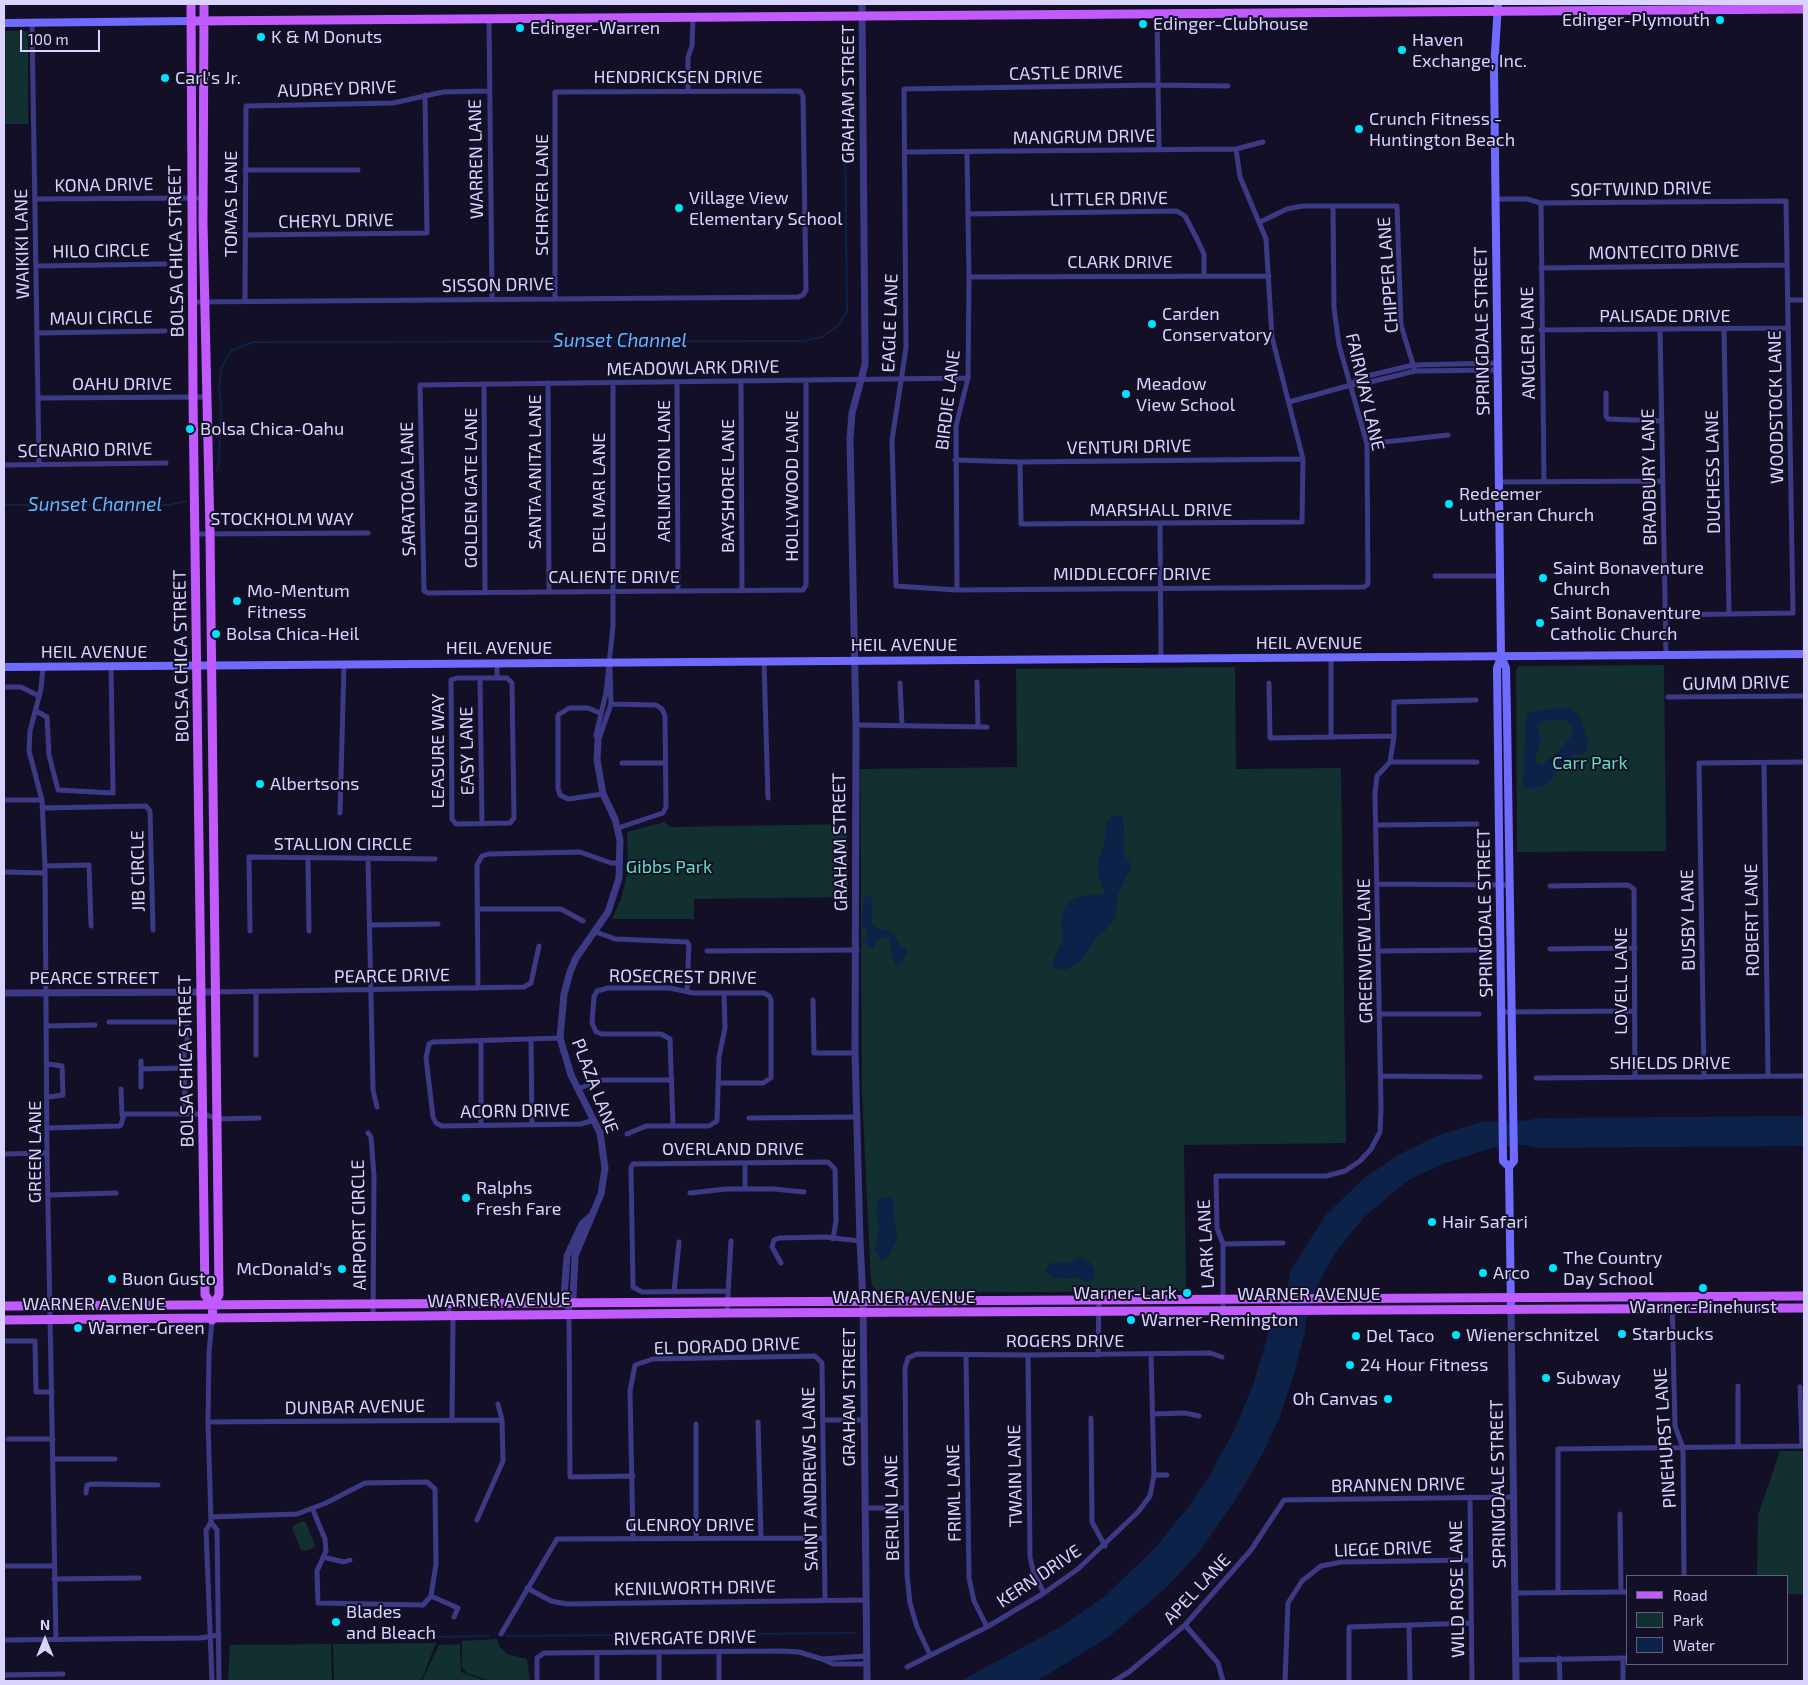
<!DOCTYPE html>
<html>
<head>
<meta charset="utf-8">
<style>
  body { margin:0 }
  #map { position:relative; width:1808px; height:1685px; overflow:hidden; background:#130f26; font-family:"Exo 2",sans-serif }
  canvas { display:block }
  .frame { position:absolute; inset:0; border:5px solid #d9d4ff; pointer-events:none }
  .legend { position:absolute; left:1626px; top:1575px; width:162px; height:90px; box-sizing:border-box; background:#130f26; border:1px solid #625e7d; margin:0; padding:6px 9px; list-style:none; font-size:15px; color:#d9d4ff }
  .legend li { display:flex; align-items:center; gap:10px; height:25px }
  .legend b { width:25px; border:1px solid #625e7d }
  .north { position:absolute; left:20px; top:1615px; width:50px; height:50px; -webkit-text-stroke:4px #130f26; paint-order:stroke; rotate:0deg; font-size:14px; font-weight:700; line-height:20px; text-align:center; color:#d9d4ff }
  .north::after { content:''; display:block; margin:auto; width:18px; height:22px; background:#d9d4ff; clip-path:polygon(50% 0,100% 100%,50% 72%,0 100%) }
  .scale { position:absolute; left:20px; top:30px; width:80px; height:22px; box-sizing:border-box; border:2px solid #d9d4ff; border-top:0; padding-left:6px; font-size:15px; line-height:18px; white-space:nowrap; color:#d9d4ff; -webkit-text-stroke:4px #130f26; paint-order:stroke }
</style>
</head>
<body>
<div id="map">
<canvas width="1808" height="1685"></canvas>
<div class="frame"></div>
<ul class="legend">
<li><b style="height:6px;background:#c25bff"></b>Road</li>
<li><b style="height:14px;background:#12302f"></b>Park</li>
<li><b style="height:14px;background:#0c2248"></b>Water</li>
</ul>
<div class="north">N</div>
<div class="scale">100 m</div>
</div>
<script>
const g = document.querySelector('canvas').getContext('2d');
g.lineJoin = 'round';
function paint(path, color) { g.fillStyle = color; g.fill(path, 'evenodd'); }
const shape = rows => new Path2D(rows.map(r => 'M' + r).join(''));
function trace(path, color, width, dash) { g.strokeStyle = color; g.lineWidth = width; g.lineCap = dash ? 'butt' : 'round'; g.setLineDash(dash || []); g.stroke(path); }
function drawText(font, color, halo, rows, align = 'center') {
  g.font = font + ' "Exo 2",sans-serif'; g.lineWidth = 4; g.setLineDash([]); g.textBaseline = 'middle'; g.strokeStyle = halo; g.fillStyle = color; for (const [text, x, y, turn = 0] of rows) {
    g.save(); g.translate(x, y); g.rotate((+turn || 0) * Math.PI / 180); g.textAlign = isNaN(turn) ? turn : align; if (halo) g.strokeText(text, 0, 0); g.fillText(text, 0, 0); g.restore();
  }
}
const green = shape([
  [4,31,28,31,28,124,4,124],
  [1664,665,1666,851,1517,852,1516,669,1520,666],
  [1235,667,1236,769,1341,768,1346,1143,1184,1145,1186,1291,881,1293,876,1291,871,1282,862,1094,860,769,1017,767,1016,669],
  [664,822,671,827,847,824,848,897,694,899,694,919,612,919,621,899,628,870,627,832],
  [1780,1451,1804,1451,1804,1594,1787,1594,1787,1576,1757,1576,1758,1515],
  [303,1521,306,1523,315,1545,313,1548,306,1551,301,1550,292,1528,294,1525],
  [497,1639,499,1646,507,1654,527,1659,530,1681,490,1681,467,1673,462,1667,462,1641],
  [436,1643,421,1681,334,1681,333,1644],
  [331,1644,332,1681,228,1681,230,1645],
  [460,1644,461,1672,486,1681,422,1681,439,1645]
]);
const water = shape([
  [1562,707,1572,709,1579,715,1588,742,1587,749,1582,754,1575,755,1565,761,1549,783,1532,789,1523,788,1526,713],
  [1563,719,1570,723,1573,728,1572,735,1562,748,1544,764,1538,764,1535,757,1541,740,1538,727,1543,721],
  [1118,815,1122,817,1124,824,1123,853,1132,866,1118,893,1116,915,1110,926,1097,937,1081,961,1065,970,1057,970,1052,963,1063,939,1061,920,1064,908,1070,901,1081,896,1105,894,1098,874,1097,864,1104,845,1106,823,1111,817],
  [864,896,869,896,872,900,872,924,874,927,893,932,900,945,907,949,907,953,897,967,893,960,889,937,878,938,873,949,863,943,868,933,862,925],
  [1804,1116,1804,1146,1536,1148,1525,1145,1495,1147,1442,1164,1407,1181,1364,1217,1335,1253,1317,1286,1305,1323,1305,1332,1293,1377,1280,1416,1264,1451,1240,1493,1199,1552,1167,1587,1110,1636,1037,1681,960,1681,1062,1626,1105,1596,1155,1548,1186,1510,1207,1480,1235,1429,1254,1382,1269,1331,1274,1322,1288,1283,1290,1272,1325,1216,1364,1178,1398,1155,1439,1135,1481,1122,1523,1121,1540,1118],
  [889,1196,894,1200,894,1219,898,1239,887,1258,881,1261,875,1250,879,1230,876,1208,879,1199],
  [1080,1257,1090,1262,1095,1272,1093,1281,1086,1282,1076,1276,1072,1279,1053,1278,1045,1271,1049,1264,1055,1262,1071,1262]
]);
const stream = shape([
  [217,470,219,463,221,404,219,386,222,366,232,350,253,342,804,341,822,337,837,326,847,312,844,37],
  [4,505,169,505,186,501],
  [507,1636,855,1633],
  [432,1637,489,1636]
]);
const minor = shape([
  [1157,14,1159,150],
  [489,19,492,299],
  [32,23,39,465],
  [1228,86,1158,85,904,89,906,348,892,440,896,586,957,590,1364,587,1368,584,1367,444,1339,345,1334,308,1333,206],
  [688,91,688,57,692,46,693,17],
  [905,152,1236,149,1263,142],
  [245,170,358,170],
  [36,199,203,198],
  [1496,199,1527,199,1541,203,1786,201,1793,613,1665,615],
  [1541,203,1544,482],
  [969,214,1177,211,1185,216,1197,239,1204,254,1204,275],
  [1260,222,1287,209,1302,206,1397,206,1401,325,1415,371],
  [245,235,427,233,425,95],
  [36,266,165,264],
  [1541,268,1787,265],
  [969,277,1269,276],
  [1788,300,1804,300],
  [193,302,798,297,803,295,806,290,803,96,800,91,555,92,555,298],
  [245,302,246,106,393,103,443,92,489,91],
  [1660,329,1666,655],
  [1724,329,1729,614],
  [1541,330,1788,328],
  [37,333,165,331],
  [806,380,806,585,803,590,428,593,424,591,420,385,968,378],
  [741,381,742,590],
  [677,382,678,591],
  [548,383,549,591],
  [484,384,485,592],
  [1352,384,1359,378,1413,365,1498,363],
  [1606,393,1606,416,1608,419,1662,421],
  [38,398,206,397],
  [1289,402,1351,385,1362,384,1415,371,1498,370],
  [1367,444,1448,435],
  [955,460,1020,462,1303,459],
  [1020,462,1021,524,1302,522,1303,459,1272,337,1266,239,1240,177,1236,149],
  [4,465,166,463],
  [1499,482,1662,481],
  [1160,523,1161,658],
  [196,534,368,533],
  [1435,576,1500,576],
  [957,590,956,426,968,378,969,277,967,153],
  [1331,658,1331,737],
  [764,661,768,798],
  [497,663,497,678],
  [43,667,41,689,30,731,29,751,42,800,45,866,47,1153,56,1640],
  [480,678,482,824],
  [507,678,512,683,514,818,510,823,456,824,452,819,451,680,457,678,507,678],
  [977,682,978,726],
  [900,683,902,725],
  [1269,683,1270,738,1394,736],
  [4,687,21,687,39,696],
  [1668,697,1804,696],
  [611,704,656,705,662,709,665,716,666,807,663,813,618,828],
  [36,711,47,717,49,755,58,790,113,793,111,666],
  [600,713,588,708,569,708,558,715,558,788,560,795,568,799,603,794],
  [856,725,987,727],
  [598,742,596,735,606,693,613,626,613,382],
  [598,742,611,704,610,668],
  [1390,762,1477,762],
  [622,763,665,763],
  [1764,763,1768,1076],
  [4,800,42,800],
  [42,808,146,806,150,811,153,930],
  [340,813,344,665],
  [1377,825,1477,824],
  [308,858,309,931],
  [368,858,373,1090,377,1107],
  [45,866,89,865,91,926],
  [4,872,45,873],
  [1377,884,1509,885],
  [1550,886,1628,885,1634,889,1635,1077],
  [477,909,561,909,583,921],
  [370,925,438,924],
  [250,931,249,857,435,859],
  [596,932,615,939,687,942,689,945,687,991],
  [1550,949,1635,948],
  [707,951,857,950],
  [1379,951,1478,950],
  [478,988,477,865,482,856,488,854,580,852,611,863,620,863],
  [256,991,256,1055],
  [215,992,524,987,531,983,539,946],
  [813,1000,814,1053,855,1053],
  [1501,1012,1634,1011],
  [1379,1014,1479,1014],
  [109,1022,187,1022,187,1042,184,1050,185,1114],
  [47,1026,95,1025],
  [560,1038,433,1042,429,1044,426,1058,433,1117,436,1123,442,1126,581,1124,594,1120],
  [531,1040,532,1125],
  [141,1061,141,1087],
  [48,1064,62,1066,63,1095,48,1097],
  [141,1069,185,1068],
  [1381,1076,1480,1077],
  [1704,1077,1699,763,1804,762],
  [1536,1078,1804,1076],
  [121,1089,122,1115],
  [577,1089,603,1080,672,1080],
  [749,1118,856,1117],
  [481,1125,481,1041],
  [673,1126,670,1039,661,1034,602,1034,596,1032,592,1023,594,997,597,991,608,988,670,988,693,993,764,993,769,996,771,1000,771,1078,763,1083,718,1083],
  [48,1128,119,1126,121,1125,124,1114,204,1114,217,1119,259,1118],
  [368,1133,371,1137,374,1176,373,1318],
  [627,1134,646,1126,709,1126,717,1121,719,1057,725,1028,724,993],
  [4,1154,47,1153],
  [745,1163,745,1189],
  [690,1193,726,1189,774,1189,804,1192],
  [49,1195,116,1193],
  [1223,1244,1283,1243],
  [781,1263,772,1247,774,1240,779,1238,825,1237,860,1241],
  [728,1291,642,1292,633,1287,631,1167,633,1164,828,1162,835,1169,836,1221,833,1239],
  [674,1292,679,1242],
  [1672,1297,1675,1426,1683,1448,1684,1576],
  [446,1304,453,1318,452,1420],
  [1223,1311,1223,1244,1217,1228,1216,1176,1326,1176,1345,1171,1360,1161,1371,1149,1380,1132,1381,1107,1375,794,1377,776,1390,762,1394,736,1394,702,1476,700],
  [727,1313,731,1241],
  [569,1315,570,1477,633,1476],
  [212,1320,209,1352,208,1422,211,1522,206,1530,212,1681],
  [4,1341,35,1341,36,1392,52,1392],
  [966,1355,969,1578,974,1601,987,1627],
  [1028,1355,1030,1557,1034,1574,1044,1593],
  [1098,1355,1099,1300],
  [1800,1387,1802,1446],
  [1152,1414,1185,1413,1199,1416],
  [1091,1418,1092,1522,1105,1546],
  [823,1420,863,1420],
  [208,1422,502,1420],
  [758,1422,761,1538],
  [696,1424,696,1538],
  [8,1439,53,1439],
  [1738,1447,1738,1386],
  [53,1459,115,1459],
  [1154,1475,1167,1475],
  [86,1493,87,1485,92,1484,158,1485],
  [1470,1497,1472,1681],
  [865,1508,906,1508],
  [313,1510,325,1539,326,1551,317,1571,318,1603,423,1605,431,1596],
  [1620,1514,1621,1592],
  [211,1517,297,1514,326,1503,365,1483,427,1482,435,1489,436,1564,431,1596],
  [477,1520,503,1461,502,1420,498,1404],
  [211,1522,217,1530,219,1681],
  [633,1539,630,1391,635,1365,653,1359,815,1356,822,1363,825,1600],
  [323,1557,344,1562,350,1560],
  [4,1566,54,1566],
  [54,1579,139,1578],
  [527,1588,551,1601,567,1604,866,1600],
  [1558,1592,1558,1449,1804,1446],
  [1514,1593,1627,1592],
  [431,1596,458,1608,454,1617],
  [1185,1625,1218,1663,1223,1681],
  [1409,1625,1410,1681],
  [501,1634,557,1539,824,1538],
  [4,1640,200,1638,219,1635],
  [719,1652,719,1681],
  [597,1653,597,1681],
  [930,1655,917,1627,910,1603,907,1575,905,1368,908,1358,917,1354,1028,1355,1210,1353,1222,1357],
  [866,1656,822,1659,833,1664,866,1664],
  [1559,1658,1560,1681],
  [1623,1658,1623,1681],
  [1515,1660,1627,1658],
  [907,1667,987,1627,1044,1593,1078,1569,1138,1512,1150,1496,1154,1475,1151,1354],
  [4,1675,63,1674],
  [537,1681,537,1658,544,1653,783,1651,799,1652,822,1659],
  [659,1681,659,1652],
  [1114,1681,1129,1672,1185,1625,1251,1550,1284,1500,1513,1497],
  [1285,1681,1288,1603,1302,1581,1321,1566,1342,1562,1470,1560],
  [1349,1681,1349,1627,1471,1623]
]);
const tertiary = shape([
  [862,4,865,353,865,365,852,413,850,439,856,725,855,1053,860,1241,863,1300,867,1681],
  [4,993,214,992],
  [568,1303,573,1298,575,1256,601,1194,605,1168,600,1133,571,1075,560,1038,564,994,570,972,576,958,608,912,619,878,620,840,615,819,603,794,597,760,598,742],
  [1511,1310,1516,1681],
  [569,1315,568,1303,564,1298,567,1256,582,1224,590,1217]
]);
const secondary = shape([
  [1498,4,1494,69,1501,657,1497,668,1503,1161,1509,1167],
  [4,23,191,21],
  [1501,657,1506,668,1507,716,1514,1161,1509,1167,1511,1310],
  [4,667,1804,654]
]);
const primary = shape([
  [191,4,193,397,205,1295,213,1305],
  [204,4,203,223,210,533,219,1295,213,1305,212,1320],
  [191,21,1804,9],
  [4,1306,1804,1296],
  [4,1320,727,1313,1804,1308]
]);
const markers = [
  [1720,20,5,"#00e5ff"],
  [1143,24,5,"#00e5ff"],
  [520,28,5,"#00e5ff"],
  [261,37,5,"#00e5ff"],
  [1402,50,5,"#00e5ff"],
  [165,78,5,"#00e5ff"],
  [1359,129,5,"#00e5ff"],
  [679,208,5,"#00e5ff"],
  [1152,324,5,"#00e5ff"],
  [1126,394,5,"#00e5ff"],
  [190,429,5,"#00e5ff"],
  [1449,504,5,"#00e5ff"],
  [1543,578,5,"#00e5ff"],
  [237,601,5,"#00e5ff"],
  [1540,623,5,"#00e5ff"],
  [216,634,5,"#00e5ff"],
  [260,784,5,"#00e5ff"],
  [466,1198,5,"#00e5ff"],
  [1432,1222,5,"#00e5ff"],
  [1553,1268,5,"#00e5ff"],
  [342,1269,5,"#00e5ff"],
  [1483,1273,5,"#00e5ff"],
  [112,1279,5,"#00e5ff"],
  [1703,1288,5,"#00e5ff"],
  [1187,1293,5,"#00e5ff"],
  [1131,1320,5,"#00e5ff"],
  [78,1328,5,"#00e5ff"],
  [1622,1334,5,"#00e5ff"],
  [1456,1335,5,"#00e5ff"],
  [1356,1336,5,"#00e5ff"],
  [1350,1365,5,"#00e5ff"],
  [1546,1378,5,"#00e5ff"],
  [1388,1399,5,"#00e5ff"],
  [336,1622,5,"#00e5ff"]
];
const poiNames = [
  ["Edinger-Plymouth",1710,20,"right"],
  ["Edinger-Clubhouse",1153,24],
  ["Edinger-Warren",530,28],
  ["K & M Donuts",271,37],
  ["Haven",1412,40],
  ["Exchange, Inc.",1412,61],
  ["Carl's Jr.",175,78],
  ["Crunch Fitness -",1369,119],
  ["Huntington Beach",1369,140],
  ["Village View",689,198],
  ["Elementary School",689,219],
  ["Carden",1162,314],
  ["Conservatory",1162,335],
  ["Meadow",1136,384],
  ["View School",1136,405],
  ["Bolsa Chica-Oahu",200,429],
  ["Redeemer",1459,494],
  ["Lutheran Church",1459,515],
  ["Saint Bonaventure",1553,568],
  ["Church",1553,589],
  ["Mo-Mentum",247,591],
  ["Fitness",247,612],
  ["Saint Bonaventure",1550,613],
  ["Catholic Church",1550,634],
  ["Bolsa Chica-Heil",226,634],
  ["Albertsons",270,784],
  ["Ralphs",476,1188],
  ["Fresh Fare",476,1209],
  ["Hair Safari",1442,1222],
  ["The Country",1563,1258],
  ["Day School",1563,1279],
  ["McDonald's",332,1269,"right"],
  ["Arco",1493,1273],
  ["Buon Gusto",122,1279],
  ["Warner-Lark",1177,1293,"right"],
  ["Warner-Pinehurst",1703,1307,"center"],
  ["Warner-Remington",1141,1320],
  ["Warner-Green",88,1328],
  ["Starbucks",1632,1334],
  ["Wienerschnitzel",1466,1335],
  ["Del Taco",1366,1336],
  ["24 Hour Fitness",1360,1365],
  ["Subway",1556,1378],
  ["Oh Canvas",1378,1399,"right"],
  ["Blades",346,1612],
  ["and Bleach",346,1633]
];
const streetNames = [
  ["CASTLE DRIVE",1066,73,-1],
  ["HENDRICKSEN DRIVE",678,77],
  ["AUDREY DRIVE",337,89,-2],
  ["GRAHAM STREET",848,94,-90],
  ["MANGRUM DRIVE",1084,137,-1],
  ["WARREN LANE",476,159,-91],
  ["KONA DRIVE",104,185,-1],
  ["SOFTWIND DRIVE",1641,189,-1],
  ["SCHRYER LANE",542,195,-90],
  ["LITTLER DRIVE",1109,199,-1],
  ["TOMAS LANE",231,204,-90],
  ["CHERYL DRIVE",336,221,-1],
  ["WAIKIKI LANE",22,244,-91],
  ["HILO CIRCLE",101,251,-1],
  ["BOLSA CHICA STREET",176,251,-91],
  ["MONTECITO DRIVE",1664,252,-1],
  ["CLARK DRIVE",1120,262],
  ["CHIPPER LANE",1388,275,-94],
  ["SISSON DRIVE",498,285,-1],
  ["PALISADE DRIVE",1665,316],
  ["MAUI CIRCLE",101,318,-1],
  ["EAGLE LANE",890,323,-88],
  ["SPRINGDALE STREET",1482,331,-91],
  ["ANGLER LANE",1528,343,-91],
  ["MEADOWLARK DRIVE",693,368,-1],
  ["OAHU DRIVE",122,384],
  ["FAIRWAY LANE",1365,392,77],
  ["BIRDIE LANE",948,400,-83],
  ["WOODSTOCK LANE",1776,407,-91],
  ["VENTURI DRIVE",1129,447,-1],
  ["SCENARIO DRIVE",85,450,-1],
  ["ARLINGTON LANE",664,471,-90],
  ["SANTA ANITA LANE",535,472,-90],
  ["DUCHESS LANE",1713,472,-91],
  ["BRADBURY LANE",1649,477,-91],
  ["BAYSHORE LANE",728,486,-90],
  ["HOLLYWOOD LANE",792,486,-90],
  ["GOLDEN GATE LANE",471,488,-90],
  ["SARATOGA LANE",408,489,-91],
  ["DEL MAR LANE",599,493,-90],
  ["MARSHALL DRIVE",1161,510],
  ["STOCKHOLM WAY",282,519],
  ["MIDDLECOFF DRIVE",1132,574],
  ["CALIENTE DRIVE",614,577],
  ["HEIL AVENUE",1309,643],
  ["HEIL AVENUE",904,645],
  ["HEIL AVENUE",499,648],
  ["HEIL AVENUE",94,652],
  ["BOLSA CHICA STREET",181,656,-91],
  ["GUMM DRIVE",1736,683,-1],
  ["LEASURE WAY",438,751,-90],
  ["EASY LANE",467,751,-91],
  ["GRAHAM STREET",840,842,-91],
  ["STALLION CIRCLE",343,844],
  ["JIB CIRCLE",138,871,-91],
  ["SPRINGDALE STREET",1485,913,-91],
  ["BUSBY LANE",1688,920,-91],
  ["ROBERT LANE",1752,920,-91],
  ["GREENVIEW LANE",1365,951,-91],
  ["PEARCE DRIVE",392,976,-1],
  ["ROSECREST DRIVE",683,977,1],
  ["PEARCE STREET",94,978],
  ["LOVELL LANE",1621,981,-90],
  ["BOLSA CHICA STREET",186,1061,-91],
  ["SHIELDS DRIVE",1670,1063],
  ["PLAZA LANE",595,1086,69],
  ["ACORN DRIVE",515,1111,-1],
  ["OVERLAND DRIVE",733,1149],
  ["GREEN LANE",35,1152,-90],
  ["AIRPORT CIRCLE",359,1225,-91],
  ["LARK LANE",1206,1244,-93],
  ["WARNER AVENUE",1309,1294],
  ["WARNER AVENUE",904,1297],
  ["WARNER AVENUE",499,1300,-1],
  ["WARNER AVENUE",94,1304],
  ["ROGERS DRIVE",1065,1341],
  ["EL DORADO DRIVE",727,1346,-2],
  ["GRAHAM STREET",849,1397,-90],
  ["DUNBAR AVENUE",355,1407,-1],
  ["PINEHURST LANE",1665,1438,-94],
  ["TWAIN LANE",1015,1476,-91],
  ["SAINT ANDREWS LANE",810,1479,-91],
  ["SPRINGDALE STREET",1498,1484,-91],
  ["BRANNEN DRIVE",1398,1485,-1],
  ["FRIML LANE",954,1493,-91],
  ["BERLIN LANE",892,1508,-91],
  ["GLENROY DRIVE",690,1525],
  ["LIEGE DRIVE",1383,1549,-2],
  ["KERN DRIVE",1039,1576,-34],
  ["KENILWORTH DRIVE",695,1588,-1],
  ["APEL LANE",1197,1589,-47],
  ["WILD ROSE LANE",1457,1589,-91],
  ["RIVERGATE DRIVE",685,1638,-1]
];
const parkNames = [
  ["Carr Park",1590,763],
  ["Gibbs Park",669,867]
];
const waterNames = [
  ["Sunset Channel",620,341],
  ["Sunset Channel",95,505]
];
paint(green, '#12302f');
paint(water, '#0c2248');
trace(stream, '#0c2248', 2);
trace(minor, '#3d3a85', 5);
trace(tertiary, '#3d3a85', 7);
trace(secondary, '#6f6bff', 8);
trace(primary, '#c25bff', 9);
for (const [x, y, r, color] of markers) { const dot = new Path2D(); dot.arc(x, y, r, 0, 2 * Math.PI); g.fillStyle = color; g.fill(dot); trace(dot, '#130f26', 2); }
drawText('18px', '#d9d4ff', '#130f26', poiNames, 'left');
drawText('18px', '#d9d4ff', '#130f26', streetNames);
drawText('18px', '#5fe0c0', '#130f26', parkNames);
drawText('italic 19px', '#62b6ff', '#130f26', waterNames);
</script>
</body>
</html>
